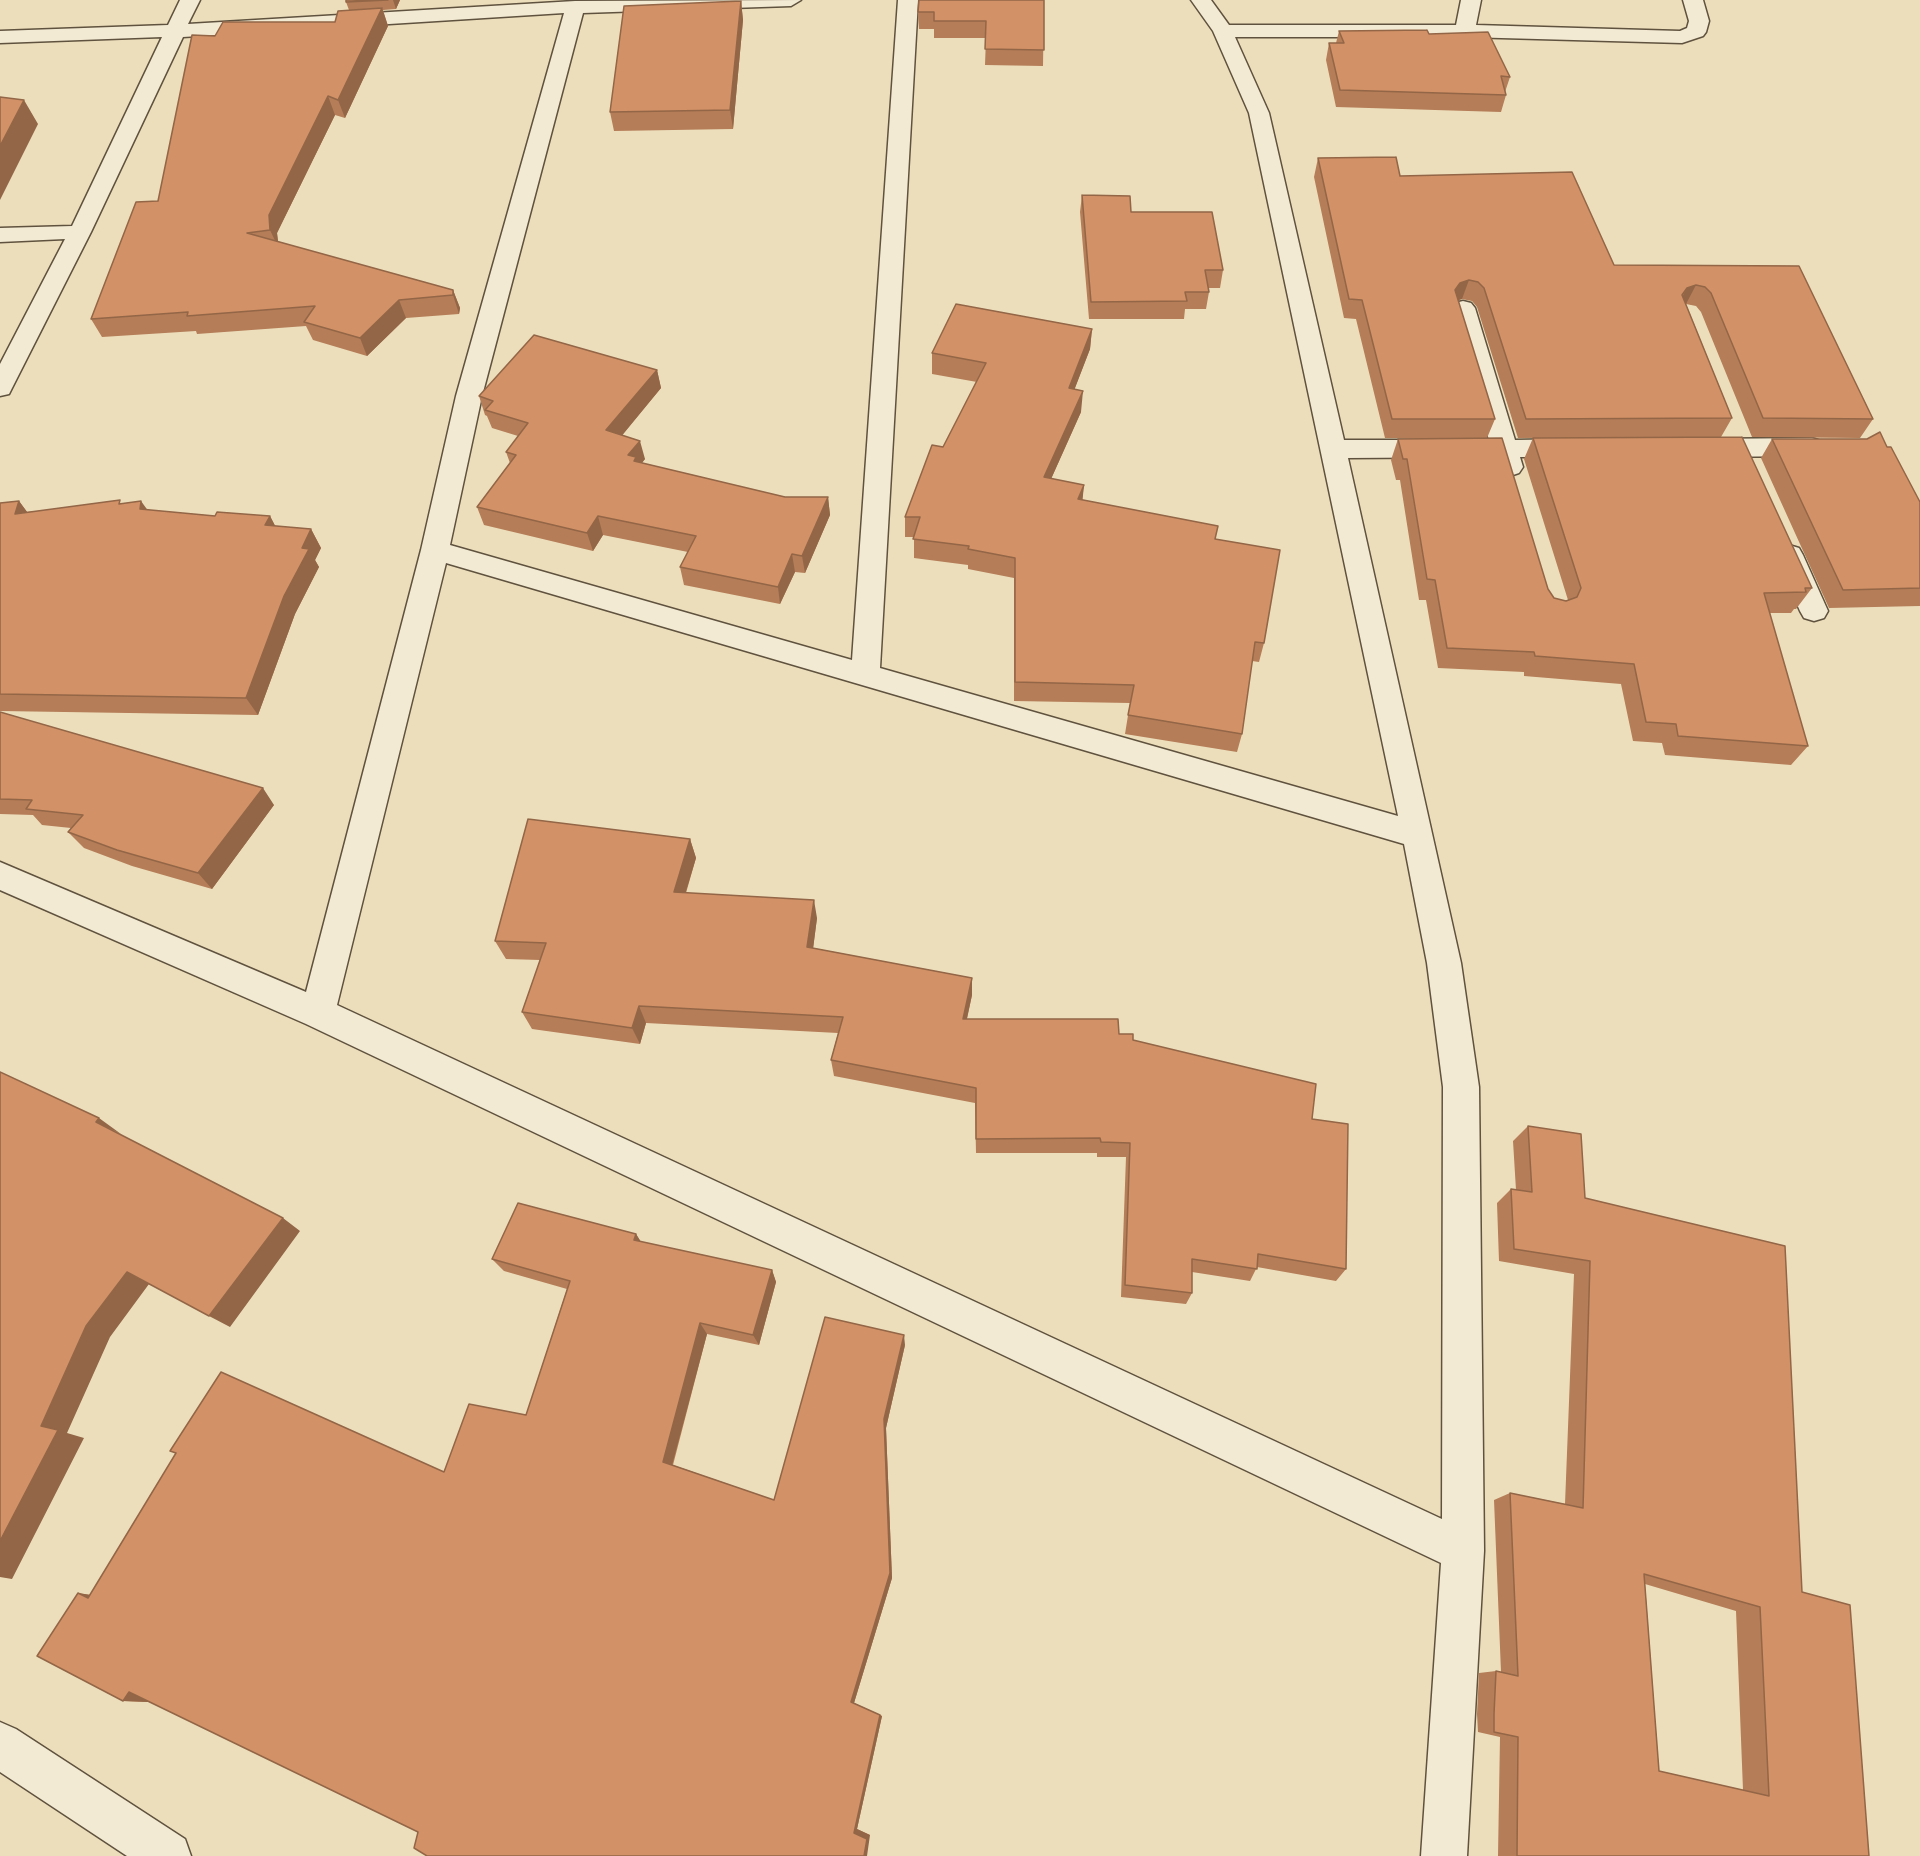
<!DOCTYPE html>
<html>
<head>
<meta charset="utf-8">
<style>
  body { margin:0 }
  canvas { display:block; background:#ecdebb }
</style>
</head>
<body>
<canvas width="1920" height="1856"></canvas>
<script>
const g = document.querySelector('canvas').getContext('2d');
g.lineJoin = 'round';
const shape = rows => new Path2D(rows.map(r => 'M' + r).join(''));
function trace(path, color, width, dash) { g.strokeStyle = color; g.lineWidth = width; g.lineCap = dash ? 'butt' : 'round'; g.setLineDash(dash || []); g.stroke(path); }
function paint(path, color) { g.fillStyle = color; g.fill(path, 'evenodd'); }
const minor = shape([
  [180,0,200,0,188,24,575,1,801,0,791,6,583,13,482,396,450,545,852,660,898,0,918,0,880,668,1398,816,1249,113,1213,31,1191,0,1211,0,1229,25,1456,25,1461,0,1481,0,1476,25,1680,31,1687,28,1689,21,1683,0,1703,0,1709,21,1706,32,1703,36,1682,43,1465,37,1235,37,1269,113,1344,440,1489,440,1451,308,1455,303,1463,301,1471,303,1475,308,1515,440,1572,439,1581,442,1585,448,1581,454,1572,457,1520,457,1523,467,1519,473,1510,476,1501,473,1494,457,1348,458,1461,963,1479,1087,1484,1551,1467,1856,1421,1856,1441,1563,306,1024,0,890,0,862,306,992,421,550,456,396,564,13,183,37,91,232,12,388,9,394,0,396,0,364,65,239,0,242,0,228,72,226,162,37,0,43,0,31,168,25,180,0],
  [446,563,1404,844,1427,963,1443,1087,1442,1519,337,1005,446,563],
  [1812,438,1821,441,1825,447,1821,453,1812,456,1702,457,1693,454,1689,448,1693,442,1702,439,1812,438],
  [1789,545,1799,548,1803,555,1828,611,1824,618,1814,621,1804,618,1800,611,1775,555,1779,548,1789,545],
  [0,1722,16,1729,185,1839,191,1856,127,1856,0,1772,0,1722]
]);
const wall = shape([
  [346,0,400,0,396,9,383,10,388,26,345,118,335,115,277,233,278,242,453,290,460,308,459,314,406,318,367,356,313,340,306,326,197,334,196,331,102,337,91,319,158,201,215,36,335,22,349,10,346,2],
  [1044,0,1043,66,985,65,986,38,934,38,934,29,919,29,918,12],
  [741,1,743,20,733,129,614,131,610,112],
  [1339,31,1429,34,1510,77,1505,92,1506,95,1501,112,1336,107,1326,60,1329,43,1336,43],
  [1318,158,1400,176,1614,265,1799,266,1873,419,1860,438,1752,437,1701,312,1696,306,1686,304,1732,418,1721,437,1518,438,1477,307,1472,301,1462,299,1458,300,1495,419,1487,438,1385,438,1356,319,1344,318,1314,177],
  [1082,195,1131,212,1223,270,1220,288,1208,288,1209,292,1206,309,1185,309,1184,319,1089,319,1080,212],
  [1092,329,1090,349,1074,390,1081,412,1051,479,1084,485,1082,500,1215,539,1264,643,1259,662,1252,661,1242,734,1237,752,1125,734,1130,703,1014,701,1014,578,968,569,968,565,914,558,914,537,905,537,905,517,943,447,977,382,932,374,932,353],
  [657,370,661,388,622,435,645,459,641,463,785,497,828,497,830,515,805,573,795,572,780,604,684,585,680,567,688,552,603,535,593,551,484,525,477,507,510,463,506,452,518,436,492,428,487,416,485,415,479,396],
  [1533,438,1812,588,1796,609,1794,609,1791,613,1769,613,1808,746,1791,765,1665,755,1662,743,1633,741,1621,684,1524,676,1524,672,1438,668,1426,600,1419,600,1400,480,1396,480,1391,460,1398,439,1548,589,1554,598,1566,601,1568,600,1524,459],
  [1772,439,1887,447,1920,502,1920,606,1829,608,1761,458],
  [19,501,27,512,122,503,147,510,215,516,270,516,275,526,311,529,321,548,315,560,319,567,295,614,258,715,0,711,0,503],
  [0,712,274,805,212,889,132,866,84,848,68,832,71,828,42,825,33,815,0,814],
  [690,839,696,858,686,893,817,918,813,948,972,978,972,995,967,1019,1119,1034,1312,1119,1346,1269,1336,1281,1257,1267,1250,1281,1192,1272,1192,1293,1186,1304,1121,1297,1126,1157,1097,1157,1097,1153,976,1153,975,1103,834,1076,831,1060,838,1033,646,1023,640,1044,532,1029,522,1012,540,960,506,959,495,941],
  [1528,1126,1585,1198,1802,1592,1869,1856,1498,1856,1500,1737,1478,1732,1477,1714,1479,1673,1496,1671,1501,1672,1494,1500,1510,1493,1565,1504,1574,1274,1499,1261,1497,1203,1511,1189,1516,1190,1513,1141],
  [1645,1584,1736,1611,1743,1790,1659,1771],
  [636,1234,641,1242,772,1270,776,1282,759,1345,707,1334,673,1465,774,1500,905,1345,886,1428,892,1578,854,1703,882,1716,857,1829,870,1835,418,1832,148,1701,148,1702,123,1701,78,1593,90,1595,444,1472,526,1415,567,1289,504,1271,492,1259]
]);
const shadedWall = shape([
  [393,0,400,0,396,9],
  [741,1,743,20,733,129,730,110],
  [382,8,388,26,345,118,338,100],
  [328,96,335,115,277,233,279,249,270,230,269,215],
  [24,100,38,124,0,200,0,146],
  [1469,280,1462,299,1453,302,1455,290,1460,283],
  [1696,285,1686,304,1677,307,1687,288],
  [453,290,460,308,459,314,453,295],
  [399,300,406,318,367,356,360,338],
  [1092,329,1090,349,1067,409,1069,388],
  [657,370,661,388,611,449,606,430],
  [1083,391,1081,412,1043,497,1044,477],
  [640,441,645,459,639,467,628,455],
  [1084,485,1082,505,1078,499],
  [828,497,830,515,805,573,802,556],
  [19,501,33,520,15,514],
  [141,501,154,519,140,509],
  [270,516,280,535,265,525],
  [598,516,603,535,593,551,587,533],
  [311,529,321,548,315,560,319,567,295,614,258,715,246,698,302,548],
  [792,554,795,572,780,604,778,587],
  [263,788,274,805,212,889,198,873],
  [690,839,696,858,680,911,674,892],
  [814,900,817,918,811,965,807,947],
  [972,978,972,995,963,1036,963,1019],
  [639,1006,646,1023,640,1044,632,1028],
  [99,1118,121,1134,96,1122],
  [283,1218,300,1231,230,1327,209,1316],
  [636,1234,644,1247,634,1240],
  [772,1270,776,1282,759,1345,753,1335],
  [127,1272,149,1284,110,1337,67,1433,84,1438,12,1579,0,1577,0,1541,41,1426,86,1326],
  [700,1323,707,1334,671,1469,663,1462],
  [904,1335,905,1345,886,1428,892,1578,854,1703,882,1716,857,1829,870,1835,867,1856,864,1856,854,1833,851,1702,884,1419],
  [78,1593,104,1597,88,1598],
  [129,1692,154,1693,148,1702,123,1701]
]);
const building = shape([
  [346,0,388,0,346,2,346,0],
  [919,0,1044,0,1044,50,985,49,986,21,934,21,934,12,918,12,919,0],
  [741,1,730,110,610,112,624,6,741,1],
  [382,8,338,100,328,96,269,215,270,230,247,233,453,290,453,295,399,300,360,338,304,322,315,306,187,316,188,312,91,319,136,202,158,201,192,35,215,36,223,22,335,22,338,11,382,8],
  [1427,30,1429,34,1488,32,1510,77,1501,76,1506,95,1340,90,1329,43,1344,43,1339,31,1427,30],
  [0,97,24,100,0,146,0,97],
  [1396,157,1400,176,1572,172,1614,265,1799,266,1873,419,1763,418,1711,293,1705,287,1696,285,1687,288,1682,295,1732,418,1526,419,1484,288,1478,282,1469,280,1460,283,1455,290,1495,419,1392,419,1362,300,1349,299,1318,158,1396,157],
  [1082,195,1130,196,1131,212,1212,212,1223,270,1205,270,1209,292,1185,292,1187,301,1091,302,1082,195],
  [956,304,1092,329,1069,388,1083,391,1044,477,1084,485,1078,499,1218,526,1215,539,1280,550,1264,643,1255,642,1242,734,1128,715,1134,685,1015,682,1015,558,968,549,969,546,913,539,920,517,905,517,932,445,943,447,986,363,932,353,956,304],
  [534,335,657,370,606,430,640,441,628,455,636,457,634,461,785,497,828,497,802,556,792,554,778,587,680,567,696,536,598,516,587,533,477,507,516,455,506,452,528,423,485,410,493,401,479,396,534,335],
  [1880,432,1887,447,1891,447,1920,502,1920,588,1843,590,1772,439,1867,439,1880,432],
  [1742,437,1812,588,1805,588,1806,592,1764,593,1808,746,1678,736,1676,724,1646,722,1634,664,1535,656,1534,652,1447,648,1435,580,1427,579,1407,459,1403,459,1398,439,1502,438,1548,589,1554,598,1566,601,1577,597,1581,588,1533,438,1742,437],
  [120,500,119,504,141,501,140,509,215,516,217,512,270,516,265,525,311,529,302,548,309,549,284,596,246,698,0,694,0,503,19,501,15,514,120,500],
  [0,712,263,788,198,873,117,850,68,832,83,815,26,809,32,800,0,799,0,712],
  [528,819,690,839,674,892,814,900,807,947,972,978,963,1019,1118,1019,1119,1034,1133,1034,1133,1040,1316,1084,1312,1119,1348,1124,1346,1269,1258,1254,1257,1269,1192,1259,1192,1293,1125,1285,1130,1143,1101,1142,1100,1138,976,1139,976,1088,831,1060,843,1017,639,1006,632,1028,522,1012,546,943,495,941,528,819],
  [0,1072,99,1118,96,1122,283,1218,209,1316,127,1272,86,1326,41,1426,58,1430,0,1541,0,1072],
  [1528,1126,1581,1134,1585,1198,1785,1246,1802,1592,1850,1605,1869,1856,1517,1856,1518,1737,1494,1732,1494,1714,1496,1671,1518,1676,1510,1493,1583,1508,1590,1261,1514,1249,1511,1189,1532,1192,1528,1126],
  [1644,1574,1760,1607,1769,1796,1659,1771,1644,1574],
  [518,1203,636,1234,634,1240,772,1270,753,1335,700,1323,663,1462,774,1500,825,1317,904,1335,884,1419,890,1573,851,1702,880,1715,854,1833,867,1839,864,1856,427,1856,414,1848,418,1832,129,1692,123,1701,37,1656,78,1593,88,1598,176,1453,170,1451,221,1372,444,1472,469,1404,526,1415,570,1281,492,1259,518,1203]
]);
trace(minor, '#5f523e', 3);
paint(minor, '#f3ead3');
paint(wall, '#b57d58');
paint(shadedWall, '#936647');
paint(building, '#d29166');
trace(building, '#936647', 1.5);
</script>
</body>
</html>
